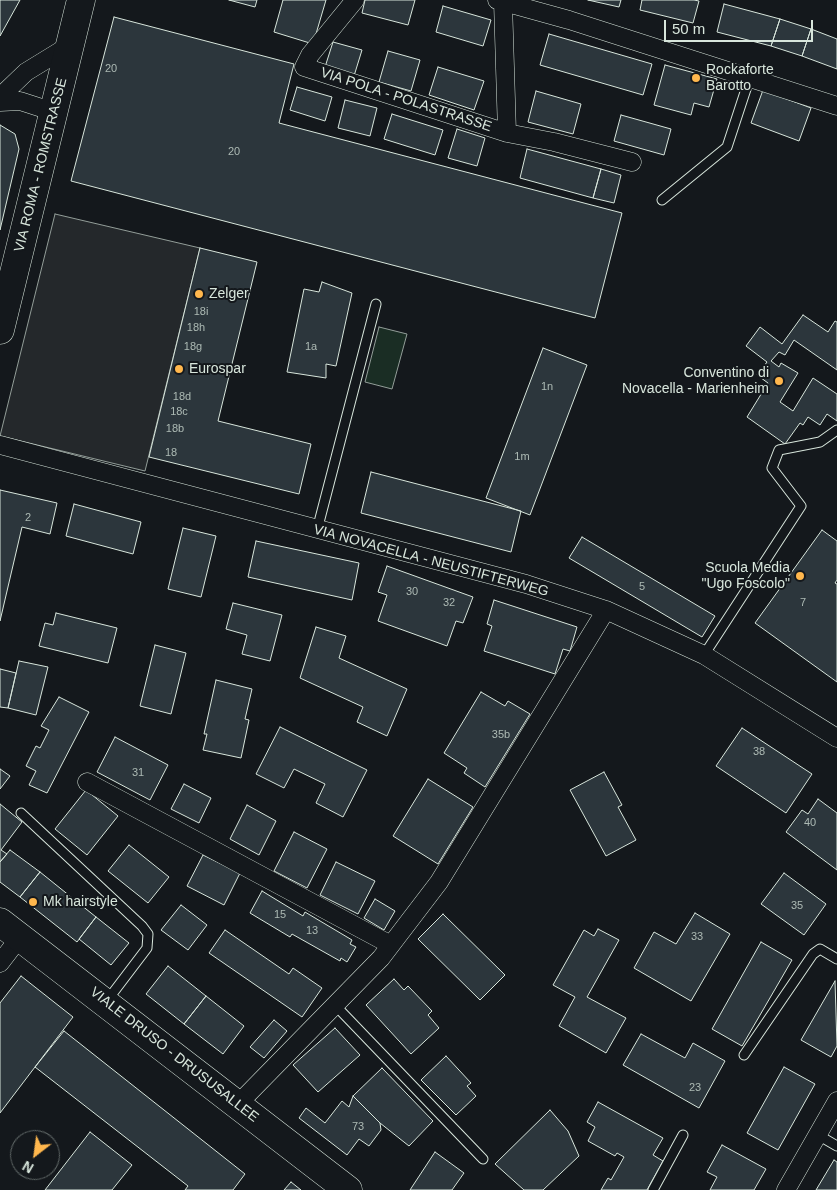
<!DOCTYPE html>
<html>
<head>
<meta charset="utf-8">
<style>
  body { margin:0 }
  #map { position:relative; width:837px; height:1190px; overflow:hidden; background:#14181c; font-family:Arial,sans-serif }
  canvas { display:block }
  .north { position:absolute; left:10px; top:1130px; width:50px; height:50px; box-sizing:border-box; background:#14181c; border:1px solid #626a69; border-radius:50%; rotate:210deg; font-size:14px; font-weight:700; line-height:20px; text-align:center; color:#d8e6dc }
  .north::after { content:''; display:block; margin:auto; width:18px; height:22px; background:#ffb74d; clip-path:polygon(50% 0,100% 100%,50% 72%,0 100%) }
  .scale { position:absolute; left:664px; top:20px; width:149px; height:22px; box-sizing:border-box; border:2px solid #d8e6dc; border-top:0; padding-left:6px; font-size:15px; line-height:18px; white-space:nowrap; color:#d8e6dc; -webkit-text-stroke:4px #14181c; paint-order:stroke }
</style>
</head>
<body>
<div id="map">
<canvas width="837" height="1190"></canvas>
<div class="north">N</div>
<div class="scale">50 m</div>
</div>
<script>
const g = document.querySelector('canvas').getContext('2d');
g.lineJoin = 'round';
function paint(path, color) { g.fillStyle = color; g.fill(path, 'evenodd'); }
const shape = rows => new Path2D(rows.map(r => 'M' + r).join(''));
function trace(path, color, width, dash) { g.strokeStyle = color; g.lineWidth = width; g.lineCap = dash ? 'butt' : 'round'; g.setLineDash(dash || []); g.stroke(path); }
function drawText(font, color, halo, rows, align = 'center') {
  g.font = font + ' Arial,sans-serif'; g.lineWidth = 4; g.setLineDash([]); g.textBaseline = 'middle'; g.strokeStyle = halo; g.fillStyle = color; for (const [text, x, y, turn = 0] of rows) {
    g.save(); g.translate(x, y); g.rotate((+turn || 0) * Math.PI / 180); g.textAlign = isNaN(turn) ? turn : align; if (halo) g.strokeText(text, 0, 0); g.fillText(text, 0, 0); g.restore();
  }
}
const green = shape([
  [379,327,407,334,392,389,365,382,379,327]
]);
const parking = shape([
  [55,214,200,248,145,471,0,436,55,214]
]);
const building = shape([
  [0,0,20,0,0,36,0,0],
  [229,0,257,0,255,7,229,0],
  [283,0,326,0,313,44,274,32,283,0],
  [365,0,415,0,408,25,362,13,365,0],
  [588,0,621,0,619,7,588,0],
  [642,0,694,0,699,1,693,23,640,10,642,0],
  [724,4,780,19,771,46,717,32,724,4],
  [443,6,491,20,483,46,436,32,443,6],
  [114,17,294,64,279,123,622,213,595,318,71,181,114,17],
  [780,19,811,29,802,56,771,46,780,19],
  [811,29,837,39,837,69,802,56,811,29],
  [549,34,652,64,643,95,540,65,549,34],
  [333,42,362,50,354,76,325,67,333,42],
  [388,51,420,60,411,91,379,82,388,51],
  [665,65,717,79,709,107,694,103,691,115,654,105,665,65],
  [438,67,484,81,474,110,429,95,438,67],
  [297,87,332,97,325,121,290,110,297,87],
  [763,90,811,108,799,141,751,123,763,90],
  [536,91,581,104,573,134,528,122,536,91],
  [345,100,377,108,370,136,338,128,345,100],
  [392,114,443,130,435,155,384,139,392,114],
  [621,115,671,129,664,155,614,141,621,115],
  [0,125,15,134,19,149,0,230,0,125],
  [457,129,485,138,477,166,448,158,457,129],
  [527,149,601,169,593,198,520,178,527,149],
  [601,169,621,175,614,203,593,198,601,169],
  [200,248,257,262,218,421,311,444,299,494,149,457,200,248],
  [322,282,352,293,336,366,326,364,326,378,287,372,304,289,319,292,322,282],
  [803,315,828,332,835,321,837,322,837,370,794,340,785,355,779,352,771,361,779,367,781,363,798,373,780,402,793,411,813,378,837,394,837,421,827,414,820,425,808,417,803,425,800,423,785,444,747,417,768,383,757,375,767,362,746,346,760,327,782,344,803,315],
  [543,348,587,365,530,515,486,498,543,348],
  [371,472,521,511,511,552,361,513,371,472],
  [0,490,57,503,50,534,22,527,0,621,0,490],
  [74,504,141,522,133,554,66,536,74,504],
  [183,528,216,536,201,597,168,589,183,528],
  [822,530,837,541,837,580,835,583,837,584,837,682,755,623,822,530],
  [582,537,715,616,702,637,569,558,582,537],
  [256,541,359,563,352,600,248,577,256,541],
  [387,566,473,597,463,623,456,621,447,646,378,621,387,595,378,592,387,566],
  [494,600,577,627,570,651,563,649,555,674,484,651,492,626,487,624,494,600],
  [233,603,282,615,270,661,242,654,247,635,226,629,233,603],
  [56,613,117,628,108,663,39,646,45,623,53,625,56,613],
  [316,627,346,636,339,658,407,689,387,736,357,722,363,707,300,678,316,627],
  [155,645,186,653,171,714,140,706,155,645],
  [19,661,48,667,36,715,8,708,19,661],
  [0,669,16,673,8,708,0,707,0,669],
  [216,680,252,689,245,719,249,720,241,758,203,750,207,734,204,734,216,680],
  [481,692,505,706,508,701,530,714,485,787,464,773,467,768,444,753,481,692],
  [59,697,89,712,47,793,29,785,36,771,26,766,36,746,40,748,49,730,41,726,59,697],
  [280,727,367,770,343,817,316,803,325,784,294,769,284,788,256,774,280,727],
  [742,728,812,774,786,813,716,766,742,728],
  [115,737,168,765,150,800,97,772,115,737],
  [0,769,10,776,0,789,0,769],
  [604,772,622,805,618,807,636,840,606,856,570,790,604,772],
  [428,779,473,807,438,864,393,836,428,779],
  [184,784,211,798,199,823,171,809,184,784],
  [86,790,118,816,87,855,55,829,86,790],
  [818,799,837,813,837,870,786,832,802,810,808,814,818,799],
  [0,804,22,822,1,850,7,854,0,862,0,804],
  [247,805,276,821,259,855,230,839,247,805],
  [294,832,327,849,307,888,274,871,294,832],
  [129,845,169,877,148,903,108,871,129,845],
  [10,850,40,872,20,897,0,882,0,862,10,850],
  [203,855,240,873,224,905,187,886,203,855],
  [336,862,375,881,358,914,320,895,336,862],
  [40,872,96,917,77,942,20,897,40,872],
  [784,873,826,904,804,935,761,904,784,873],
  [262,891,303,916,305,912,352,940,350,944,356,947,347,962,341,958,340,961,292,934,290,937,250,913,262,891],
  [375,899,395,911,384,930,364,918,375,899],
  [181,905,207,925,188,950,161,930,181,905],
  [695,913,730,934,691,1001,634,968,654,932,676,944,695,913],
  [443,914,505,975,480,1000,418,939,443,914],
  [96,917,129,943,111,965,79,939,96,917],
  [598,929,619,940,587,997,626,1018,606,1053,559,1026,575,997,553,985,584,930,594,936,598,929],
  [225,930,289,974,293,968,322,988,302,1017,209,953,225,930],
  [761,942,792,960,742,1046,712,1029,761,942],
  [168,966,206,996,184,1024,146,994,168,966],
  [21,976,73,1017,0,1113,0,1003,21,976],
  [394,979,404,990,408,986,432,1011,428,1015,439,1028,411,1054,366,1005,394,979],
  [835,981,837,1046,831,1057,801,1040,835,981],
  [206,996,244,1026,223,1054,184,1024,206,996],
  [274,1020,287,1031,264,1058,250,1047,274,1020],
  [335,1028,360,1055,318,1092,293,1065,335,1028],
  [64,1031,245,1174,233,1190,185,1190,188,1186,35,1067,64,1031],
  [641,1034,685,1058,693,1043,725,1061,699,1108,623,1065,641,1034],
  [446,1056,471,1083,467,1086,476,1096,456,1115,421,1080,446,1056],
  [784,1067,815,1084,778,1150,747,1133,784,1067],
  [382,1068,433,1121,409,1146,380,1123,353,1096,382,1068],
  [353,1096,380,1123,381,1130,369,1146,359,1139,347,1155,299,1118,306,1108,325,1123,342,1101,349,1107,353,1096],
  [598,1102,663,1138,653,1155,663,1161,647,1190,601,1190,608,1178,611,1180,624,1157,617,1153,615,1156,588,1141,595,1127,587,1122,598,1102],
  [550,1110,568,1131,579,1156,543,1190,524,1190,495,1164,550,1110],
  [90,1132,132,1165,112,1190,45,1190,90,1132],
  [722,1145,766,1169,754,1190,710,1190,717,1177,707,1172,722,1145],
  [435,1152,464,1173,452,1190,410,1190,435,1152],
  [834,1160,837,1162,837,1190,816,1190,834,1160],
  [291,1182,301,1190,284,1190,291,1182]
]);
const service = shape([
  [662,200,727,147,750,77],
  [317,530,376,304],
  [704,655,801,506,772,468,779,450,820,442,837,430],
  [21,813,142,926,148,934,147,948,106,1002],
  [335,1005,483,1159],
  [744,1055,813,954,820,949,837,959],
  [818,1135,837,1146],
  [653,1190,683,1135]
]);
const minor = shape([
  [355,0,310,55,304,67,507,133,554,142,632,162],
  [497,0,569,20,837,106],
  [503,2,507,133],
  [0,97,26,72,70,45],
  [0,102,20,101,54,112],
  [0,445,526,584,606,610,704,655,837,738],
  [87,782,391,945],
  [0,963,20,937],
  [238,1104,381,958,439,882,606,610],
  [786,1190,837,1101]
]);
const primary = shape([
  [0,330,81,0],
  [0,922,348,1190]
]);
const markers = [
  [696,78,5,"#ffb74d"],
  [199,294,5,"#ffb74d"],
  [179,369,5,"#ffb74d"],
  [779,381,5,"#ffb74d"],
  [800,576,5,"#ffb74d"],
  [33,902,5,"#ffb74d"]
];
const numberNames = [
  ["20",111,69],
  ["20",234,152],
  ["18i",201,312],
  ["18h",196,328],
  ["18g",193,347],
  ["1a",311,347],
  ["1n",547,387],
  ["18d",182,397],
  ["18c",179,412],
  ["18b",175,429],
  ["18",171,453],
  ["1m",522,457],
  ["2",28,518],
  ["5",642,587],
  ["30",412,592],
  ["32",449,603],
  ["7",803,603],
  ["35b",501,735],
  ["38",759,752],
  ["31",138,773],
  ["40",810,823],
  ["35",797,906],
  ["15",280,915],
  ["13",312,931],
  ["33",697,937],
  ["23",695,1088],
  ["73",358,1127]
];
const poiNames = [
  ["Rockaforte",706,70],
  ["Barotto",706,86],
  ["Zelger",209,294],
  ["Eurospar",189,369],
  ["Conventino di",769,373,"right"],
  ["Novacella - Marienheim",769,389,"right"],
  ["Scuola Media",790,568,"right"],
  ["\"Ugo Foscolo\"",790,584,"right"],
  ["Mk hairstyle",43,902]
];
const streetNames = [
  ["VIA POLA - POLASTRASSE",406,100,18],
  ["VIA ROMA - ROMSTRASSE",41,165,-76],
  ["VIA NOVACELLA - NEUSTIFTERWEG",431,561,15],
  ["VIALE DRUSO - DRUSUSALLEE",174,1055,38]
];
paint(green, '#1a2d24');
trace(green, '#939e99', 1);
paint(parking, '#24282b');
trace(parking, '#939e99', 1);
paint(building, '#2c363c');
trace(building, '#d8e6dc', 1);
trace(service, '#d8e6dc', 11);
trace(minor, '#d8e6dc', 19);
trace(primary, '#d8e6dc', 29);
trace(service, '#14181c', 9);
trace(minor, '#14181c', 18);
trace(primary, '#14181c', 28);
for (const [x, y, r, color] of markers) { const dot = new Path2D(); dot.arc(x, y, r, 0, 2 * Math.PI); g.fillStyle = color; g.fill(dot); trace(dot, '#14181c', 2); }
drawText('11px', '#adbab4', null, numberNames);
drawText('14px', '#d8e6dc', '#14181c', poiNames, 'left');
drawText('14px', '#d8e6dc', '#14181c', streetNames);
</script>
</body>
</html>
